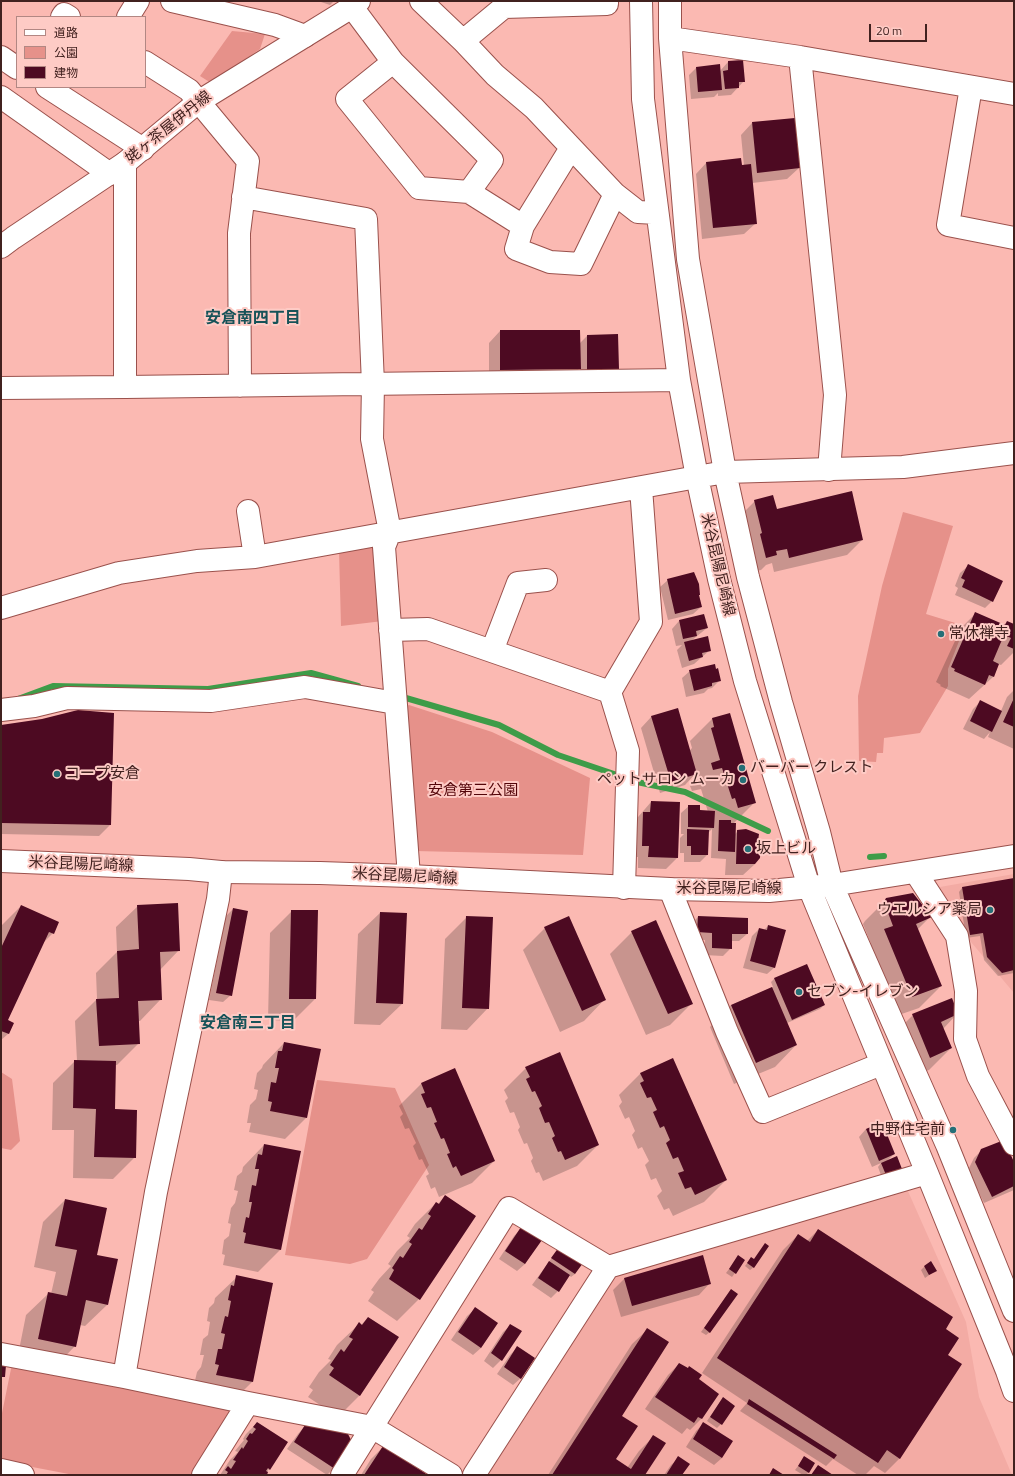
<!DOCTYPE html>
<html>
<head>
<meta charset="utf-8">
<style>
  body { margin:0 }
  #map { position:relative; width:1015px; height:1476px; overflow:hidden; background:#fbb9b2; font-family:"Titillium Web","Noto Sans JP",sans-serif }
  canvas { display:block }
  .frame { position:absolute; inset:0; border:2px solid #41211f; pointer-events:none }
  .legend { position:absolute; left:16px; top:16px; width:130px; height:72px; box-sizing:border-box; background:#fecbc5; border:1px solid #b28783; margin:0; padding:5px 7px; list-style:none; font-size:12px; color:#41211f }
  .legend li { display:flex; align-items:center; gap:8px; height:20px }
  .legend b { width:20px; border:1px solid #b28783 }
  .scale { position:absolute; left:869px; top:24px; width:58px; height:18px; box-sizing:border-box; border:2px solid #41211f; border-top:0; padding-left:5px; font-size:12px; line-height:14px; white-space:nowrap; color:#41211f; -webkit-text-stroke:3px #fecbc5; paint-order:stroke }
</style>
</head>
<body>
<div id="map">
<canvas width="1015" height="1476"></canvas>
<div class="frame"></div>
<ul class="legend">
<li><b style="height:5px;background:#fff"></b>道路</li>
<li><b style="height:11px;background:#e6918a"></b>公園</li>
<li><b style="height:11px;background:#4d0a22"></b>建物</li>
</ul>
<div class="scale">20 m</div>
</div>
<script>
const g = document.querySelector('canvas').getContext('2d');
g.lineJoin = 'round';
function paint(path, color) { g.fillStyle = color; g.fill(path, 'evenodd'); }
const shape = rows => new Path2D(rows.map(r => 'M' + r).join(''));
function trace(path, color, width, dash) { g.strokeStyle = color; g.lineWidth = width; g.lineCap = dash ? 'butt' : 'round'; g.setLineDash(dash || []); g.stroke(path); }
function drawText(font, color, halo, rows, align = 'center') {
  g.font = font + ' "Titillium Web","Noto Sans JP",sans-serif'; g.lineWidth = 4; g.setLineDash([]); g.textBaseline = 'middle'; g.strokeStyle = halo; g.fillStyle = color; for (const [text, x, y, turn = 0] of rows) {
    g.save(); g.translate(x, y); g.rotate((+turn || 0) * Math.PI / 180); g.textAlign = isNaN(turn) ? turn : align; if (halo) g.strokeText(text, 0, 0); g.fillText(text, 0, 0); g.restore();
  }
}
const built = shape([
  [1014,874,1014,993,971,942,940,895,940,887],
  [907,1189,966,1322,979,1397,1012,1475,483,1475,612,1272]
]);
const green = shape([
  [232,31,265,34,260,49,211,83,200,76],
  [903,512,953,526,926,614,965,626,948,669,948,686,920,733,884,738,883,753,877,753,876,762,859,761,858,696,882,586],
  [372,543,377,549,383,621,341,626,339,550],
  [409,705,492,732,590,778,583,855,415,851,402,708],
  [1,1072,12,1079,20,1141,11,1150,1,1148],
  [317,1080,395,1088,429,1165,367,1259,350,1264,285,1255],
  [12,1364,232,1409,194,1475,74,1475,1,1461,1,1418]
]);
const shadow = shape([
  [322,1,334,1,330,5,321,2],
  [728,62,744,81,731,95,718,96,718,93,714,97,691,99,689,75,696,68,719,65,720,71],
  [752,123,799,168,787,179,752,183,756,223,744,234,702,239,696,174,707,162,744,166,741,135],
  [500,331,580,343,587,336,617,335,618,369,611,376,580,377,580,368,568,380,489,381,489,343],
  [755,501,776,510,862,540,847,555,774,572,772,563,766,565,761,570,751,572,740,516],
  [968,566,992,601,985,608,955,595,958,588,955,586,960,573],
  [668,580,698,596,701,607,693,614,668,620,660,587],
  [976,613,1003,626,1007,622,1014,625,1014,652,1001,665,998,664,993,677,969,699,940,686,941,685,936,682,961,628],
  [703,615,707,628,691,641,710,650,694,664,682,668,677,650,682,645,676,646,672,629,679,621],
  [690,671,720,680,712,688,708,689,704,693,686,697,682,678],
  [1014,690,1014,749,988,737,990,732,984,739,963,729,973,709,980,702,1001,711,1007,697],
  [729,714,755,802,733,824,735,834,738,831,755,864,743,875,725,875,726,859,711,858,712,829,708,833,707,855,700,862,684,862,684,853,680,853,680,838,684,834,681,834,681,813,689,806,699,811,708,812,701,789,692,791,690,786,698,778,696,773,685,785,660,793,641,728,652,716,689,751,692,748,690,741,712,719],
  [1,726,110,825,99,836,1,834],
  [651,802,677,858,666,869,638,868,638,857,631,857,632,824],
  [1014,879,1014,973,998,976,984,960,980,936,966,938,959,892,962,888],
  [887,899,930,917,917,930,941,986,919,1008,890,1018,863,952,871,944,863,924,865,921],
  [21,906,53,933,43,943,7,1020,12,1023,8,1034,1,1040,1,926],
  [138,906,179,950,160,970,161,999,140,1021,138,1021,139,1043,117,1065,115,1065,114,1110,135,1157,113,1179,73,1178,74,1130,52,1130,53,1083,75,1061,77,1061,75,1021,97,999,96,973,117,952,116,927],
  [233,909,231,995,223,1002,209,1000,226,916],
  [292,911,317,911,315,999,293,1021,268,1020,270,933],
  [380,913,406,914,402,1004,380,1025,354,1024,358,934],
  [467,917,488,1008,467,1030,441,1029,445,939],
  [698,917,747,934,739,941,731,941,731,948,723,956,704,955,705,940,690,939,691,924],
  [768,926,775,967,767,974,743,968,752,936,759,929,764,930],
  [545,928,605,999,584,1021,560,1032,523,950],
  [632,932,692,1003,670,1025,646,1035,610,954],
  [806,965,824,1005,820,1009,787,1023,796,1045,775,1067,734,1084,710,1027,731,1005,773,987,771,982,774,979],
  [957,1014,943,1029,951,1048,929,1070,908,1078,891,1037,913,1015],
  [284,1043,306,1118,285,1139,249,1132,251,1123,247,1123,250,1105,256,1099,258,1090,254,1089,257,1073,262,1068,263,1065],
  [526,1068,598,1145,577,1166,543,1181,539,1172,536,1173,531,1161,533,1158,527,1143,524,1144,518,1130,520,1127,514,1112,510,1113,505,1101,508,1098,504,1090],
  [455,1070,494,1161,472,1183,439,1197,435,1187,431,1189,426,1176,429,1174,422,1159,419,1160,413,1146,416,1143,409,1128,405,1129,400,1117,403,1114,399,1106,421,1084],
  [641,1073,726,1180,704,1202,673,1216,669,1208,664,1210,657,1196,662,1191,656,1178,651,1180,645,1165,649,1161,642,1147,638,1149,632,1135,635,1131,629,1117,625,1119,619,1106,622,1102,619,1095],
  [881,1123,894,1154,886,1162,897,1172,882,1178,878,1167,881,1163,872,1167,859,1137,866,1129],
  [264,1145,300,1152,280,1250,258,1272,223,1265,225,1255,222,1254,224,1240,229,1236,231,1224,228,1223,231,1208,235,1203,238,1191,234,1190,237,1176,242,1172,243,1167],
  [982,1150,1014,1165,1014,1190,984,1203,968,1170,974,1158],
  [445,1196,419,1299,397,1321,368,1301,374,1292,371,1290,379,1279,391,1266,388,1264,397,1251,410,1238,407,1236,415,1224,436,1203,438,1204],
  [65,1200,96,1255,107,1305,85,1326,80,1325,75,1346,54,1368,17,1360,26,1315,48,1294,51,1294,56,1272,34,1267,43,1222],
  [522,1228,540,1241,525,1264,517,1271,499,1259,514,1236],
  [818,1230,944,1330,946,1355,900,1458,885,1473,874,1466,865,1475,858,1475,833,1459,826,1466,740,1411,747,1403,702,1373,783,1250,798,1235,807,1241],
  [559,1248,575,1274,571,1277,569,1275,558,1291,551,1298,532,1285],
  [738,1257,735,1273,732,1277,726,1273],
  [751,1258,754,1260,754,1267,750,1270,745,1266],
  [924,1267,935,1271,925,1278,921,1270],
  [237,1277,252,1382,231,1403,194,1385,197,1372,201,1367,204,1355,200,1355,203,1339,208,1335,210,1322,207,1321,209,1308,214,1303,215,1298],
  [624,1279,710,1283,699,1295,621,1317,613,1290],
  [728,1294,710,1332,706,1335,701,1332],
  [475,1309,497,1324,481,1348,473,1355,451,1340,467,1316],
  [368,1318,360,1395,338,1417,308,1397,313,1390,309,1387,319,1372,331,1360,328,1359,337,1345,359,1324,361,1325],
  [511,1325,520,1332,501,1360,493,1368,484,1361,503,1332],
  [647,1330,620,1416,614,1460,627,1468,639,1451,654,1436,644,1475,548,1475,632,1344],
  [518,1347,521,1378,513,1385,497,1374,510,1355],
  [679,1364,697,1380,701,1419,690,1430,687,1428,682,1434,645,1409,668,1375],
  [720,1402,721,1424,717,1428,707,1421],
  [257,1423,269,1469,265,1475,220,1475,230,1460,238,1452,235,1451,244,1440,243,1439,246,1434],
  [704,1423,722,1458,714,1465,686,1447,696,1431],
  [305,1426,334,1468,327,1475,287,1449,298,1434],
  [383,1447,426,1475,361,1475,371,1459],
  [805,1457,814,1464,808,1473,805,1475,803,1475,795,1470],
  [679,1458,681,1475,664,1475,671,1465]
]);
const stream = shape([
  [399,696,499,725,558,755,620,776],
  [18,699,53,686,208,689,311,673,358,686],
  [637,782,685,792,768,831],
  [870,857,884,856]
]);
const building = shape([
  [743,60,745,82,739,82,739,88,725,89,723,71,728,70,728,61],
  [720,64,722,90,698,92,696,67],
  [795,118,800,168,757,173,752,122],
  [741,158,742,165,751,164,757,224,713,228,706,162],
  [500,330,580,330,581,369,500,370],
  [618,334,619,369,587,370,587,335],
  [852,491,863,540,789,558,787,549,776,551,777,555,766,558,760,534,762,533,754,500,773,495,777,509],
  [968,564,1003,581,993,602,962,587,965,580,961,578],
  [694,572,699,584,700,595,699,595,702,607,675,614,667,579],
  [975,612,1005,625,1007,621,1014,624,1014,649,1007,646,1011,638,1004,635,993,661,999,664,994,677,989,675,985,685,954,671,955,669,951,667],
  [704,614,708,628,696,631,697,636,683,639,679,620],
  [708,636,711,651,702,653,703,657,689,661,684,642],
  [715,664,716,669,718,668,721,681,712,683,712,686,694,691,689,670],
  [1014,698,1014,727,1003,722],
  [980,700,1002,711,992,732,970,721],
  [678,708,697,774,671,782,651,716],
  [78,710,114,713,111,825,1,823,1,725,42,719],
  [730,713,756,803,738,808,735,798,732,799,722,768,713,770,711,763,720,760,711,728,714,727,712,718],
  [651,801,680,802,678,858,648,857,649,846,642,846,643,812,650,812],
  [688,805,700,805,700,810,715,811,714,828,688,827],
  [719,820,731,820,731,823,736,823,735,852,718,851],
  [687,829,709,830,708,855,691,855,691,846,687,846],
  [746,829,759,834,758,841,761,841,760,858,755,864,736,864,737,830],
  [1014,878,1014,970,1002,973,987,957,983,933,970,935,962,887],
  [913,893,932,917,916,924,942,986,912,997,884,929,893,926,884,902,886,898],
  [178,903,180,951,160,952,162,1000,138,1001,140,1044,99,1046,96,999,119,998,117,951,139,949,137,905],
  [21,905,59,922,54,934,49,932,8,1020,14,1023,9,1034,1,1031,1,948],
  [233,908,248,911,232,996,216,993],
  [291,910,318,910,316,999,289,999],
  [380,912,407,913,403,1004,376,1003],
  [466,916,493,917,489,1009,462,1008],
  [569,916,606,1000,582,1011,544,927],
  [698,916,748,918,748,934,732,934,732,949,712,948,712,933,697,932],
  [656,920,693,1004,668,1014,631,931],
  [768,925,786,930,775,968,750,961,759,928,767,930],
  [807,964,825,1005,792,1020,774,978],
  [772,987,797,1045,756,1063,731,1005],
  [952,998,958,1014,941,1022,952,1048,930,1058,912,1014],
  [284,1042,321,1049,307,1118,270,1111,272,1102,268,1101,271,1082,276,1083,279,1068,275,1068,278,1051,282,1051],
  [560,1052,599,1145,565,1160,561,1151,558,1152,552,1138,555,1136,549,1122,545,1123,539,1108,542,1106,535,1091,532,1092,526,1079,530,1077,525,1067],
  [673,1058,727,1180,695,1195,691,1187,685,1189,678,1173,684,1171,678,1157,673,1159,666,1143,670,1140,664,1126,660,1128,653,1112,657,1110,651,1097,647,1098,640,1083,644,1081,640,1073],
  [74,1060,116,1061,115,1109,137,1110,136,1158,94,1157,96,1109,73,1108],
  [455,1068,495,1161,461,1176,456,1166,453,1168,447,1154,450,1153,444,1138,441,1139,434,1123,437,1122,431,1107,427,1108,421,1094,425,1093,421,1083],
  [882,1122,895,1154,879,1161,866,1129],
  [1004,1140,1014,1162,1014,1186,992,1197,975,1162,981,1149],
  [264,1144,301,1151,281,1250,244,1243,246,1233,243,1232,246,1217,249,1218,252,1202,249,1202,252,1185,256,1186,259,1169,255,1169,258,1154,262,1155],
  [897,1156,902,1169,886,1175,881,1163],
  [445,1195,476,1216,420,1300,389,1279,394,1270,392,1268,400,1256,403,1258,412,1244,409,1242,419,1228,422,1230,431,1216,428,1214,436,1202,439,1204],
  [65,1199,107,1208,97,1255,118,1259,108,1305,86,1300,76,1347,38,1339,48,1292,67,1296,77,1250,55,1246],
  [521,1227,542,1240,525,1264,505,1251],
  [818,1229,953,1317,946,1329,959,1338,948,1355,962,1364,900,1459,887,1450,878,1463,717,1358,798,1234,810,1242],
  [765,1243,769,1246,754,1268,747,1263,751,1257,754,1259],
  [559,1247,583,1263,575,1274,551,1258],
  [703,1255,711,1284,632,1306,624,1278],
  [738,1255,745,1260,736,1274,729,1269],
  [549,1261,570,1275,559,1292,538,1278],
  [931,1261,937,1271,929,1275,924,1266],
  [236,1275,273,1283,253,1382,216,1375,219,1365,215,1364,218,1349,222,1349,225,1334,221,1333,225,1316,228,1317,231,1301,228,1300,231,1285,234,1286],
  [731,1289,738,1294,710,1333,704,1328],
  [475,1307,498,1323,481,1348,458,1332],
  [368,1317,399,1337,360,1396,329,1375,334,1368,330,1365,341,1349,344,1352,353,1339,349,1337,359,1322,362,1325],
  [510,1324,522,1331,502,1361,491,1353],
  [647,1328,669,1342,622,1416,638,1426,616,1459,631,1469,653,1435,666,1443,645,1475,552,1475],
  [517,1346,535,1358,521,1379,504,1367],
  [679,1363,688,1368,689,1366,702,1375,699,1379,719,1394,702,1419,698,1417,694,1423,655,1397],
  [1,1364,6,1365,5,1377,1,1377],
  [723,1397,735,1406,722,1425,710,1417],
  [749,1399,837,1455,834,1459,747,1404],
  [257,1422,288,1442,270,1470,268,1468,266,1471,268,1472,267,1475,226,1475,228,1472,225,1470,228,1466,231,1469,236,1461,233,1460,242,1447,243,1449,248,1441,246,1439,250,1433,252,1434,256,1429,253,1427],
  [703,1422,733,1441,722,1458,693,1439],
  [305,1425,348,1434,352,1442,335,1469,294,1442],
  [383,1446,428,1475,364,1475],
  [678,1456,690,1464,682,1475,666,1475],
  [804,1456,815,1463,809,1473,798,1466],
  [818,1465,833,1475,811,1475],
  [773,1468,784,1475,769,1475]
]);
const minor = shape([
  [172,1,275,25,305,36],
  [421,1,463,41,495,75,534,108,615,194,638,212,657,213],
  [670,1,670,38,688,259,725,472],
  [352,7,393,62,492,160,469,192],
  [62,17,64,14,69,17],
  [128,17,138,1],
  [670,38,800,57,1014,94],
  [463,41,504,7,607,4,607,1],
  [1,57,17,68],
  [800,57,835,395,829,470],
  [145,62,189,90,248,161,239,233,240,386],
  [393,62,347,99,419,188,469,192,523,226],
  [47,87,143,149],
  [971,87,948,225,1014,238],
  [1,97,110,174],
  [571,148,523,226,516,249,550,262,581,264,615,194],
  [125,163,125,387,679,380],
  [243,197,366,219,373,384,372,439,390,532,384,547,409,876],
  [1,388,125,387],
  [248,511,255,557],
  [1,608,119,573,197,561,255,557,697,477,679,380,643,99,641,1],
  [390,630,428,629,610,692,628,751,624,888],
  [492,651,518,583,546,580],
  [610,692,651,622,641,488],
  [1,710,34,706,67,698,211,701,305,687,395,703],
  [1014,856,832,885,947,1145,1014,1311],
  [916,873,957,936,966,991,965,1039,978,1076,1014,1144],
  [809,887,927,1173,1007,1371,1014,1391],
  [670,889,727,1032,763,1112,881,1064],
  [1,1354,124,1377,248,1403,372,1427,509,1208,608,1267],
  [124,1377,156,1192,218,899,221,872],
  [1,1470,23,1475],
  [203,1475,248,1403],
  [342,1475,372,1427,451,1475],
  [474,1475,608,1267,927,1173]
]);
const major = shape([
  [1,247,13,238,125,163,198,102,352,7,359,1],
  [1,861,189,869,221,872,320,873,409,876,670,889,769,891,832,885,819,832,781,702,748,577,725,472],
  [809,887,745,681,719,579,697,477,725,472,903,467,1014,453]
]);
const markers = [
  [941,634,4,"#256f77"],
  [742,768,4,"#256f77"],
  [57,774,4,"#256f77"],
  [743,780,4,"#256f77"],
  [748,849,4,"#256f77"],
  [990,910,4,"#256f77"],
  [799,992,4,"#256f77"],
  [953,1130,4,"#256f77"]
];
const streetNames = [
  ["姥ヶ茶屋伊丹線",169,128,-39],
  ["米谷昆陽尼崎線",717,565,77],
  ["米谷昆陽尼崎線",81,865,2],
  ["米谷昆陽尼崎線",405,877,3],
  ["米谷昆陽尼崎線",729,889]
];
const poiNames = [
  ["常休禅寺",949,634],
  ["バーバー クレスト",750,768],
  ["コープ安倉",65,774],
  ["ペットサロン ムーカ",735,780,"right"],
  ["坂上ビル",756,849],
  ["ウエルシア薬局",982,910,"right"],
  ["セブン-イレブン",807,992],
  ["中野住宅前",945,1130,"right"]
];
const parkNames = [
  ["安倉第三公園",473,791]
];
const neighbourhoodNames = [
  ["安倉南四丁目",253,319],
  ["安倉南三丁目",248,1024]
];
paint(built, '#f3aba4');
paint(green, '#e6918a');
paint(shadow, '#0003');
trace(stream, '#3e9c48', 6);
paint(building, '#4d0a22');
trace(minor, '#9a514c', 24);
trace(major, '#9a514c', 24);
trace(minor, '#fff', 22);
trace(major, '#fff', 22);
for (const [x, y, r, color] of markers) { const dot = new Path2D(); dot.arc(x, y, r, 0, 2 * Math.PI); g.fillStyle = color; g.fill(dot); trace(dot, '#fecbc5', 1.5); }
drawText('15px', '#41211f', '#fecbc5', streetNames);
drawText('15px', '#41211f', '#fecbc5', poiNames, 'left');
drawText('15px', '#530509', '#fecbc5', parkNames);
drawText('bold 16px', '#165258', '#fecbc5', neighbourhoodNames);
</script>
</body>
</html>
